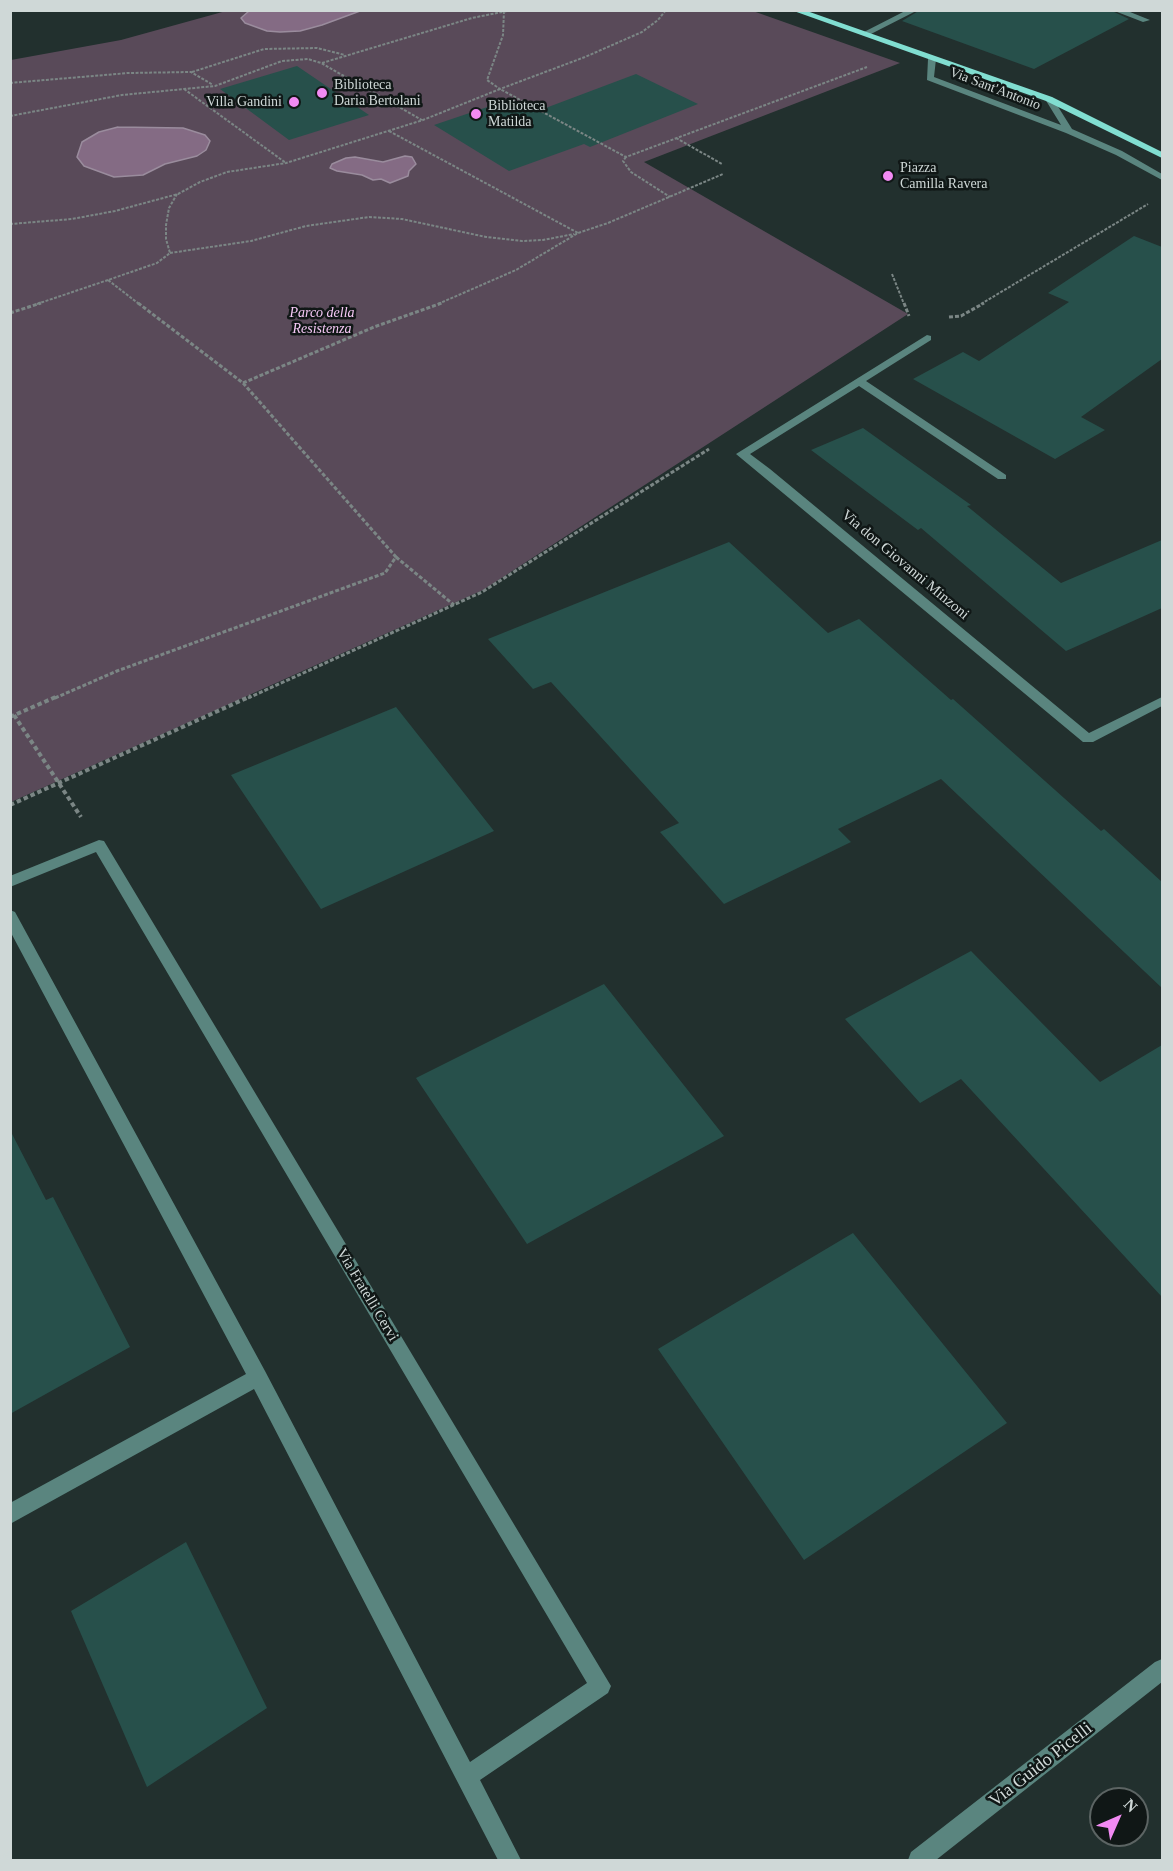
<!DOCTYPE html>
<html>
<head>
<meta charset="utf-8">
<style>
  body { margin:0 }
  #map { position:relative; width:1173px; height:1871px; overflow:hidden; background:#22302e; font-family:Georgia,serif }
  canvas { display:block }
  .frame { position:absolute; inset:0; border:12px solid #cfd8d7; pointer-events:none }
  .north { position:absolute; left:1089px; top:1787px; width:60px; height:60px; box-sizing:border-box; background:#101716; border:2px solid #5c6463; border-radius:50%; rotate:45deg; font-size:16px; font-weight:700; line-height:24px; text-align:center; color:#cfd8d7 }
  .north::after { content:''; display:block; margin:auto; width:21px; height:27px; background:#f28af3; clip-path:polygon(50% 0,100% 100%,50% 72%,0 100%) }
</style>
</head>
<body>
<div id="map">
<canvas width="1173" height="1871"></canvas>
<div class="frame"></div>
<div class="north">N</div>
</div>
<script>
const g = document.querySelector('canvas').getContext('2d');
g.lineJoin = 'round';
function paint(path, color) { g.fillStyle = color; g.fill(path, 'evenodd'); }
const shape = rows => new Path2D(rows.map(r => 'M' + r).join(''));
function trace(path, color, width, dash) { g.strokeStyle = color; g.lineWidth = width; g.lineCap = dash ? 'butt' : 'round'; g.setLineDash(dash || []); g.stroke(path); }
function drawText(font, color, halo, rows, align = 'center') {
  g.font = font + ' Georgia,serif'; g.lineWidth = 5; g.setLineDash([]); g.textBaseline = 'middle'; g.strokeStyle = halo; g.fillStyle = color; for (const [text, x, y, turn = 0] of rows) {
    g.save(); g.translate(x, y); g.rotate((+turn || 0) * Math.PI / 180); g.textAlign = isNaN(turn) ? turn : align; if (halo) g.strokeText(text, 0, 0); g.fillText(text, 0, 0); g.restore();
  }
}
const green = shape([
  [750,10,900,63,644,162,908,314,483,590,11,802,11,60,121,40,226,11]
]);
const water = shape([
  [249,11,249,10,360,11,322,25,300,31,280,32,267,31,245,23,241,18,249,11],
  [118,127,183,128,205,135,210,141,206,150,197,156,165,164,143,175,114,177,84,166,77,157,82,142,99,132,118,127],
  [405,156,412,157,416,164,409,171,408,176,390,183,381,179,373,180,362,175,337,171,330,168,332,164,346,158,355,157,383,162,405,156]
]);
const building = shape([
  [920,10,1110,10,1129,19,1034,69,902,21],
  [297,66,369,115,289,140,220,89],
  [636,74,698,104,590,147,584,144,509,171,434,125,511,99,535,112],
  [1134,236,1162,247,1162,359,1081,417,1105,430,1055,459,913,379,963,352,979,361,1069,302,1048,293],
  [863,428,971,505,967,506,1061,583,1162,540,1162,608,1066,651,921,528,918,530,811,450],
  [729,542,828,633,859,619,951,700,953,699,1101,831,1104,829,1162,882,1162,988,941,779,838,829,851,842,724,904,660,832,679,823,551,682,533,689,488,639],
  [396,707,494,831,321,909,231,775],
  [971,951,1100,1082,1162,1045,1162,1297,961,1079,920,1103,845,1019],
  [604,984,724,1136,527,1244,416,1078],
  [10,1130,46,1200,53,1197,130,1347,10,1414],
  [853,1233,1007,1423,804,1560,658,1349],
  [186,1542,267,1708,147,1787,71,1611]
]);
const pathFar2 = shape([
  [504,11,503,35,487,80,500,89,585,57,642,32,658,20,666,10],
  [322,63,472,18,512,10],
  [192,72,264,49,317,48,345,55],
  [10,83,128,73,191,72,213,85],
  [184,89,286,163],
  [10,116,122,95,215,86,282,61,308,59,321,63,422,120],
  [389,131,578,233],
  [676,138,722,164],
  [626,157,623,161,631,172,670,197],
  [10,224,72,219,115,211,178,194,200,182,227,172,286,163,423,120,500,89,626,157,867,67],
  [170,253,251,241,306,226,369,217,402,219,486,237,522,241,543,240,574,234],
  [892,274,904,304],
  [37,304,108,280],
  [139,304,108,280,157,263,170,253,166,239,166,225,169,208,177,194],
  [438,304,516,270,578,233,608,223,723,174],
  [981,304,1148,204]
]);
const pathFar1 = shape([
  [138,303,243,383,374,327,442,303],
  [904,303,909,316],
  [10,313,41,303],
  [949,317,961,316,984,303],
  [396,557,454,605],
  [55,698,117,671,385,573,396,557,243,383],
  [248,698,482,592,709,449]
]);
const path = shape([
  [14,715,81,817],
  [10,717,58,696],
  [10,805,251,696]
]);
const minor = shape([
  [907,10,918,10,867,36,860,34,907,10],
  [1112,10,1125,10,1150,20,1143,22,1112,10],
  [932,57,936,59,934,77,1061,125,1045,99,1052,97,1072,129,1122,151,1162,174,1162,180,1116,155,1066,133,927,80,928,59,932,57],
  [927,335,931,336,931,340,866,381,1006,475,1006,479,998,479,859,386,750,454,770,469,1089,733,1162,697,1162,706,1093,742,1083,742,736,454,927,335],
  [99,840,104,841,611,1686,608,1693,480,1780,521,1860,498,1860,254,1389,10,1524,10,1503,246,1374,10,931,10,910,15,912,265,1371,470,1762,587,1683,96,852,10,887,10,876,99,840],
  [1162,1659,1162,1682,936,1860,908,1860,911,1852,1155,1662,1162,1659]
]);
const major = shape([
  [791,10,804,10,1052,97,1162,152,1162,158,1046,101,791,10]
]);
const markers = [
  [322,93,6,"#f28af3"],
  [294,102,6,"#f28af3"],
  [476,114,6,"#f28af3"],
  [888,176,6,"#f28af3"]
];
const farPoinames = [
  ["Biblioteca",334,85],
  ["Daria Bertolani",334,101],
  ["Villa Gandini",282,102,"right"],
  ["Biblioteca",488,106],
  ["Matilda",488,122],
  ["Piazza",900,168],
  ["Camilla Ravera",900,184]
];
const farStreetnames = [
  ["Via Sant'Antonio",995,89,21]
];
const farParknames = [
  ["Parco della",322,313],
  ["Resistenza",322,329]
];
const streetNames = [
  ["Via don Giovanni Minzoni",905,565,40],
  ["Via Fratelli Cervi",367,1295,59]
];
const nearStreetnames = [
  ["Via Guido Picelli",1041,1765,-38]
];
paint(green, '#594a59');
paint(water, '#846b84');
trace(water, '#9a8c9d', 1.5);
paint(building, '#27504b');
trace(pathFar2, '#7b8685', 2, [3, 1.5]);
trace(pathFar1, '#7b8685', 3, [4, 2]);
trace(path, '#7b8685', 4, [4.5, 3]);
paint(minor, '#5a857f');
paint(major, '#81ded1');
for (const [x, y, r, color] of markers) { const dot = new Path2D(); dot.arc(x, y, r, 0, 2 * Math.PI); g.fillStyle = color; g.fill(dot); trace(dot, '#101716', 2); }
drawText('14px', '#cfd8d7', '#101716', farPoinames, 'left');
drawText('14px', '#cfd8d7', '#101716', farStreetnames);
drawText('italic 14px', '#f5c8f5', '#101716', farParknames);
drawText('15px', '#cfd8d7', '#101716', streetNames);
drawText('18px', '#cfd8d7', '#101716', nearStreetnames);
</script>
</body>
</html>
